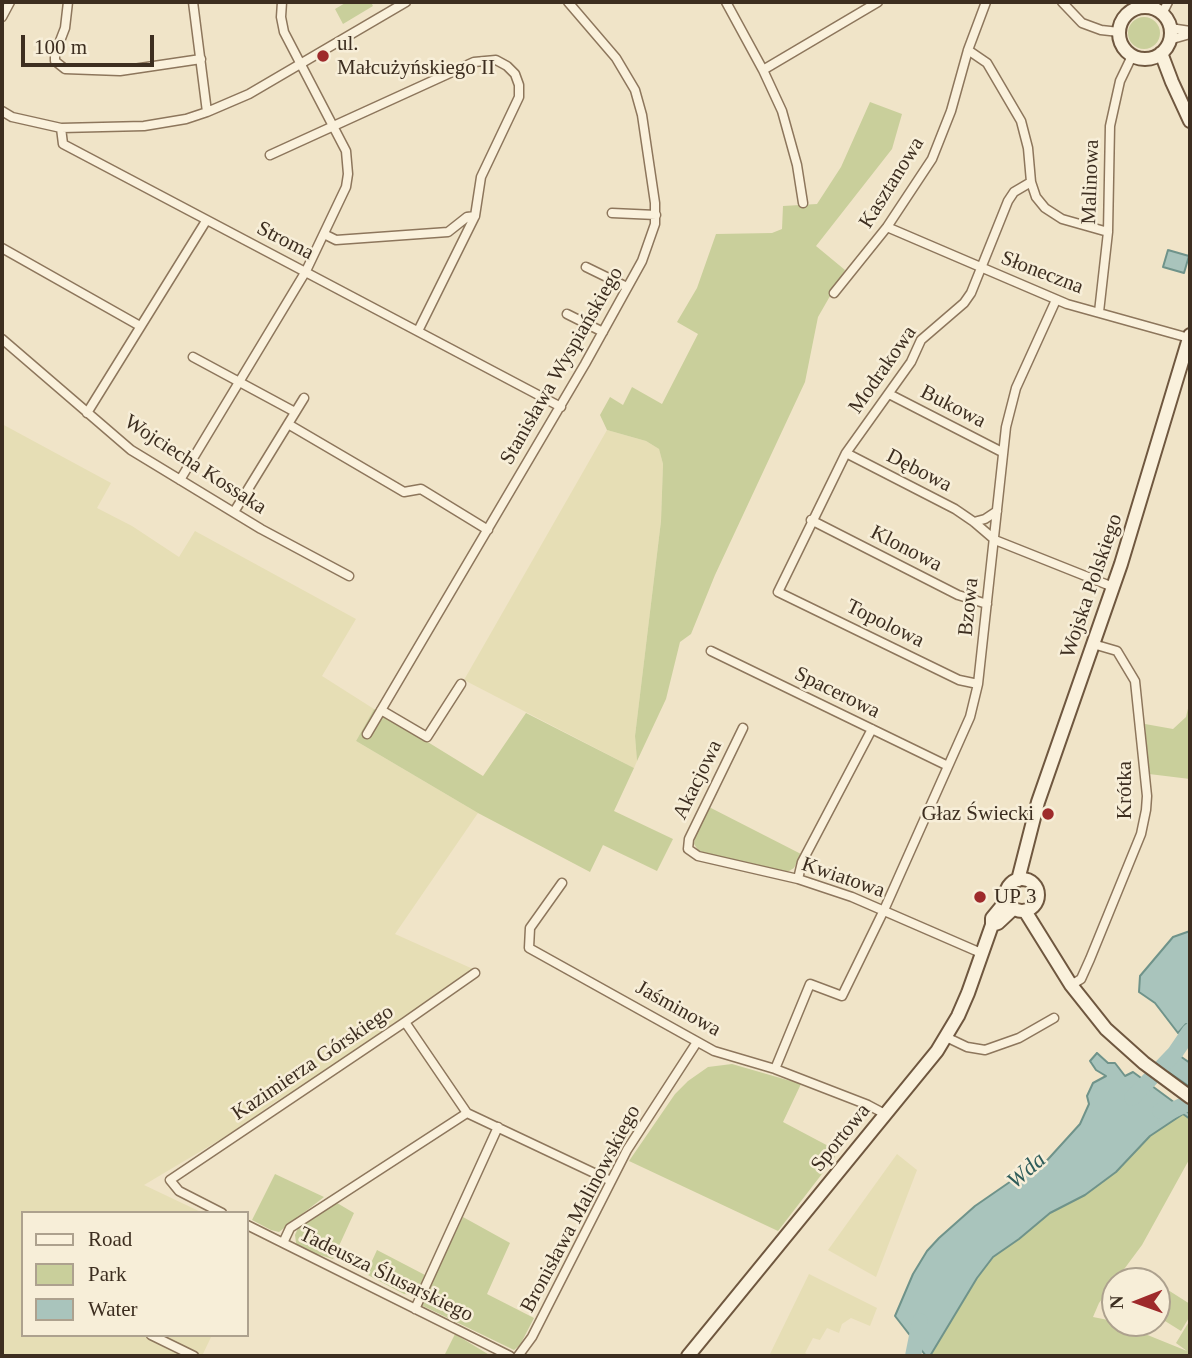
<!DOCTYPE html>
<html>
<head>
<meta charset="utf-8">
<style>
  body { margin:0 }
  #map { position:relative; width:1192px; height:1358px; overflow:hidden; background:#f0e4c8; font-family:"Times New Roman",serif }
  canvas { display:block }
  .frame { position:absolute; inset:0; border:4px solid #3d2e20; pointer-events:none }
  .legend { position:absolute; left:21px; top:1211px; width:228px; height:126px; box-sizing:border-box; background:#f7eed8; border:2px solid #ada18e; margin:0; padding:9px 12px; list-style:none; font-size:21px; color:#3d2e20 }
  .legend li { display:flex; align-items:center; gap:14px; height:35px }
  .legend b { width:35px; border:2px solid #ada18e }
  .north { position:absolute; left:1101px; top:1267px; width:70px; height:70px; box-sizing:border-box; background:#f7eed8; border:2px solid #ada18e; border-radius:50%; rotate:269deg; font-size:19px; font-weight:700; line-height:28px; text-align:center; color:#3d2e20 }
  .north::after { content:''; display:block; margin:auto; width:24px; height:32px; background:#9e2a2b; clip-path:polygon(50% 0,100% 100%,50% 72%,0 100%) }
  .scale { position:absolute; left:21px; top:35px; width:133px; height:32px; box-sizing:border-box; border:4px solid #3d2e20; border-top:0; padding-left:9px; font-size:21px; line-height:24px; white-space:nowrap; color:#3d2e20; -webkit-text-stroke:5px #f7eed8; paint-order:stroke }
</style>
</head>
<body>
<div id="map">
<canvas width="1192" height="1358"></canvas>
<div class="frame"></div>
<ul class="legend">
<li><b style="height:9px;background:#faf1dc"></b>Road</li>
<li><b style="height:19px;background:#c9cf9b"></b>Park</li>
<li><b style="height:19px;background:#a9c4bc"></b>Water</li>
</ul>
<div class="north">N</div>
<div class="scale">100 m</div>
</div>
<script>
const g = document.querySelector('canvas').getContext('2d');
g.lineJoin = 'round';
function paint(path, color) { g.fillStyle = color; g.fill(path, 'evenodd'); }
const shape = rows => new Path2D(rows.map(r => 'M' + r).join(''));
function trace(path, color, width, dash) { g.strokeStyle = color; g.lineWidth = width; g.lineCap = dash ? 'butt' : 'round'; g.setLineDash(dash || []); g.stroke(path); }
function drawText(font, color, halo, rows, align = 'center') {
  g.font = font + ' "Times New Roman",serif'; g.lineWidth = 5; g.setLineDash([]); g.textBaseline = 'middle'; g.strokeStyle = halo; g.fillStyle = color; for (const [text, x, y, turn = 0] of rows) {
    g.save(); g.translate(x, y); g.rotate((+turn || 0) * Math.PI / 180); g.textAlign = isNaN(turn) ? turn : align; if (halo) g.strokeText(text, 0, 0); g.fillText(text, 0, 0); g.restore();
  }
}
const farmland = shape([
  [2,424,111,483,97,508,132,526,179,557,195,531,356,619,322,676,374,709,356,741,478,813,395,934,473,969,351,1058,275,1102,233,1132,144,1185,203,1213,23,1213,23,1335,212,1335,202,1356,2,1356],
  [607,430,646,441,659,449,663,464,661,521,635,736,637,761,634,768,464,680],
  [897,1154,917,1170,876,1277,828,1250],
  [809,1274,877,1308,870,1326,851,1318,842,1324,839,1333,827,1328,820,1340,813,1338,805,1353,811,1356,769,1356]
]);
const green = shape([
  [347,2,371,2,373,6,343,24,335,9],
  '1128 33a16 16 0 1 1 32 0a16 16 0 1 1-32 0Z',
  [870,102,902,114,892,149,816,246,845,270,818,317,805,382,715,575,691,634,680,642,666,699,637,761,635,736,661,521,663,464,659,449,646,441,607,430,600,415,610,397,623,405,632,387,662,404,698,334,677,322,697,288,716,234,772,233,782,229,783,206,817,204,841,167],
  [1190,700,1190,779,1149,774,1145,724,1173,729,1186,717],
  [374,709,483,776,526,713,634,768,614,811,673,839,657,871,603,845,590,872,478,813,356,741],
  [709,807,801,854,794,868,789,871,781,872,704,853,698,850,694,844,695,836],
  [732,1064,801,1084,783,1122,834,1149,835,1157,778,1231,629,1161,675,1094,688,1081,708,1067],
  [1183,1114,1190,1119,1190,1158,1142,1245,1099,1303,1093,1317,1113,1321,1187,1351,1176,1343,1190,1320,1190,1347,1188,1351,1190,1356,930,1356,977,1278,993,1257,1019,1239,1050,1213,1085,1195,1116,1172,1150,1136],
  [275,1174,324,1197,279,1232,271,1230,252,1220],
  [337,1203,354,1213,333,1259,303,1250,296,1243,295,1235,298,1228],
  [463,1217,510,1243,487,1294,534,1318,520,1345,514,1350,421,1305],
  [377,1250,425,1275,417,1292,411,1295,404,1294,366,1274],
  [1157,1283,1190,1304,1190,1316,1181,1331,1157,1316],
  [455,1334,491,1356,444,1356]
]);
const water = shape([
  [1168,250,1189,256,1184,273,1163,267,1168,250],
  [1190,931,1190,1028,1186,1024,1178,1033,1155,1003,1139,992,1140,976,1173,937,1190,931],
  [1170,1049,1190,1063,1190,1087,1158,1065,1170,1049],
  [1097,1053,1108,1063,1115,1063,1125,1076,1133,1072,1190,1114,1190,1119,1183,1114,1150,1136,1116,1172,1085,1195,1050,1213,1019,1239,993,1257,977,1278,930,1356,926,1356,895,1316,913,1274,927,1251,939,1238,975,1206,1017,1177,1041,1167,1080,1124,1089,1104,1087,1096,1093,1083,1106,1076,1096,1070,1090,1061,1097,1053]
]);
const river = shape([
  [1132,1098,1175,1053,1190,1031],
  [1160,1111,1171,1111,1190,1102],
  [913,1356,920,1321]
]);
const street = shape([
  [68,2,65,28,55,54,55,61,65,69,120,71,201,59],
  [193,2,207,112],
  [726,2,763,70,782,111,797,165,803,203],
  [1062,2,1082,23,1101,30,1119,32],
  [1151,8,1156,2],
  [1162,14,1168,2],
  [2,17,10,2],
  [1170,28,1190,31],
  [1169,40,1190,34],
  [968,50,987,63,1021,121,1028,148,1031,182,1036,197,1045,208,1062,219,1108,232],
  [763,70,878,2],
  [2,111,12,117,61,128,63,144,561,407],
  [61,128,144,126,186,119,207,112,249,94,406,2],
  [270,155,474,62,496,60,507,66,515,74,519,85,519,97,481,177,475,216,418,331],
  [612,213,656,215],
  [887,227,1067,304,1189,338],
  [324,234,336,240,448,232,467,217,475,216],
  [2,248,140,326],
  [586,267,627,287],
  [834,293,887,227,932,159,951,111,968,50,986,2],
  [1099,312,1108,232,1110,126,1120,81,1132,56],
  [567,314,603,332],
  [2,339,131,450,261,529,349,576],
  [193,357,295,412],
  [889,394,1002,452],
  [87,413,206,221],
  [288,424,404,492,421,489,488,530],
  [846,453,955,509,974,522,995,540,1113,587],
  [180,480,306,271,346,187,348,174,346,151,284,32,281,17,282,2],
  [234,512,304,398],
  [811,520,958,595,987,604],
  [974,522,985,519,997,511],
  [711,651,948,766],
  [978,684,959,680,778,592,846,453,911,362,921,340,964,303,971,293,1008,201,1014,192,1031,182],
  [381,710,427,737,461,684],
  [743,728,689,839,688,849,698,856,798,879,852,897,981,953],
  [367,734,585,364,642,261,655,224,655,203,642,115,635,90,616,58,568,2],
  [798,879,802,862,872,729],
  [562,883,530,928,529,948,714,1051,775,1069,868,1105,885,1114],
  [1071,985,1081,979,1090,959,1141,834,1146,810,1147,796,1135,681,1117,651,1093,644],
  [405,1022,467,1113,611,1181],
  [946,1037,967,1047,985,1050,1019,1038,1054,1018],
  [775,1069,810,984,842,996,884,910,970,717,978,684,1006,427,1016,388,1056,300],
  [222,1213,179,1191,170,1180,405,1022,475,973],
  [247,1225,510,1356],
  [283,1243,290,1228,467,1113],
  [415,1309,498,1127],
  [151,1335,194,1356],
  [518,1356,532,1337,627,1150,697,1042]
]);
const secondary = shape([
  '1119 33a26 26 0 1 1 52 0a26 26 0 1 1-52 0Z',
  [1161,53,1172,82,1190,121],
  '1006 895a16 16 0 1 1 32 0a16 16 0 1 1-32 0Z',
  [1018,880,1038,802,1121,564,1190,335],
  [1025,911,1071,985,1106,1029,1144,1063,1190,1097],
  [992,925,998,923,1013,909],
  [688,1356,937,1051,958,1016,968,993,992,925,992,918,1006,901]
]);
const markers = [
  [323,56,7,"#9e2a2b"],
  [1048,814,7,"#9e2a2b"],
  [980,897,7,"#9e2a2b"]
];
const poiNames = [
  ["ul.",337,44],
  ["Małcużyńskiego II",337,68],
  ["Głaz Świecki",1034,814,"right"],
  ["UP 3",994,897]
];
const streetNames = [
  ["Malinowa",1091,182,-88],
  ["Kasztanowa",892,183,-58],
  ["Stroma",285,241,27],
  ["Słoneczna",1042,273,21],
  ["Stanisława Wyspiańskiego",562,366,-60],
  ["Modrakowa",883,370,-55],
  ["Bukowa",953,407,27],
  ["Wojciecha Kossaka",195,465,33],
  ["Dębowa",919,471,27],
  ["Klonowa",906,549,27],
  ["Wojska Polskiego",1092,586,-71],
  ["Bzowa",969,607,-84],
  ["Topolowa",885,624,26],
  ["Spacerowa",837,693,26],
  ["Akacjowa",698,780,-64],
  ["Krótka",1125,790,-90],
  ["Kwiatowa",843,878,19],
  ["Jaśminowa",678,1009,29],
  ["Kazimierza Górskiego",313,1063,-34],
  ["Sportowa",841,1138,-51],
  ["Bronisława Malinowskiego",581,1209,-62],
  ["Tadeusza Ślusarskiego",386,1275,26]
];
const waterNames = [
  ["Wda",1027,1171,-41]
];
paint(farmland, '#e6deb5');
paint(green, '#c9cf9b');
paint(water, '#a9c4bc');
trace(water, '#6f938a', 2);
trace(river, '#a9c4bc', 16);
trace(street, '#8d765c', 11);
trace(secondary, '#6f573f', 16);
trace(street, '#faf1dc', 8);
trace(secondary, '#faf1dc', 12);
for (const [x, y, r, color] of markers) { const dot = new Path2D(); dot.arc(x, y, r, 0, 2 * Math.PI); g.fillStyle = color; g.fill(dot); trace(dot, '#f7eed8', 2.5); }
drawText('21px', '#3d2e20', '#f7eed8', poiNames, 'left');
drawText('21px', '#3d2e20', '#f7eed8', streetNames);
drawText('italic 23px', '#2f5d5a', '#f7eed8', waterNames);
</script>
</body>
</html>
